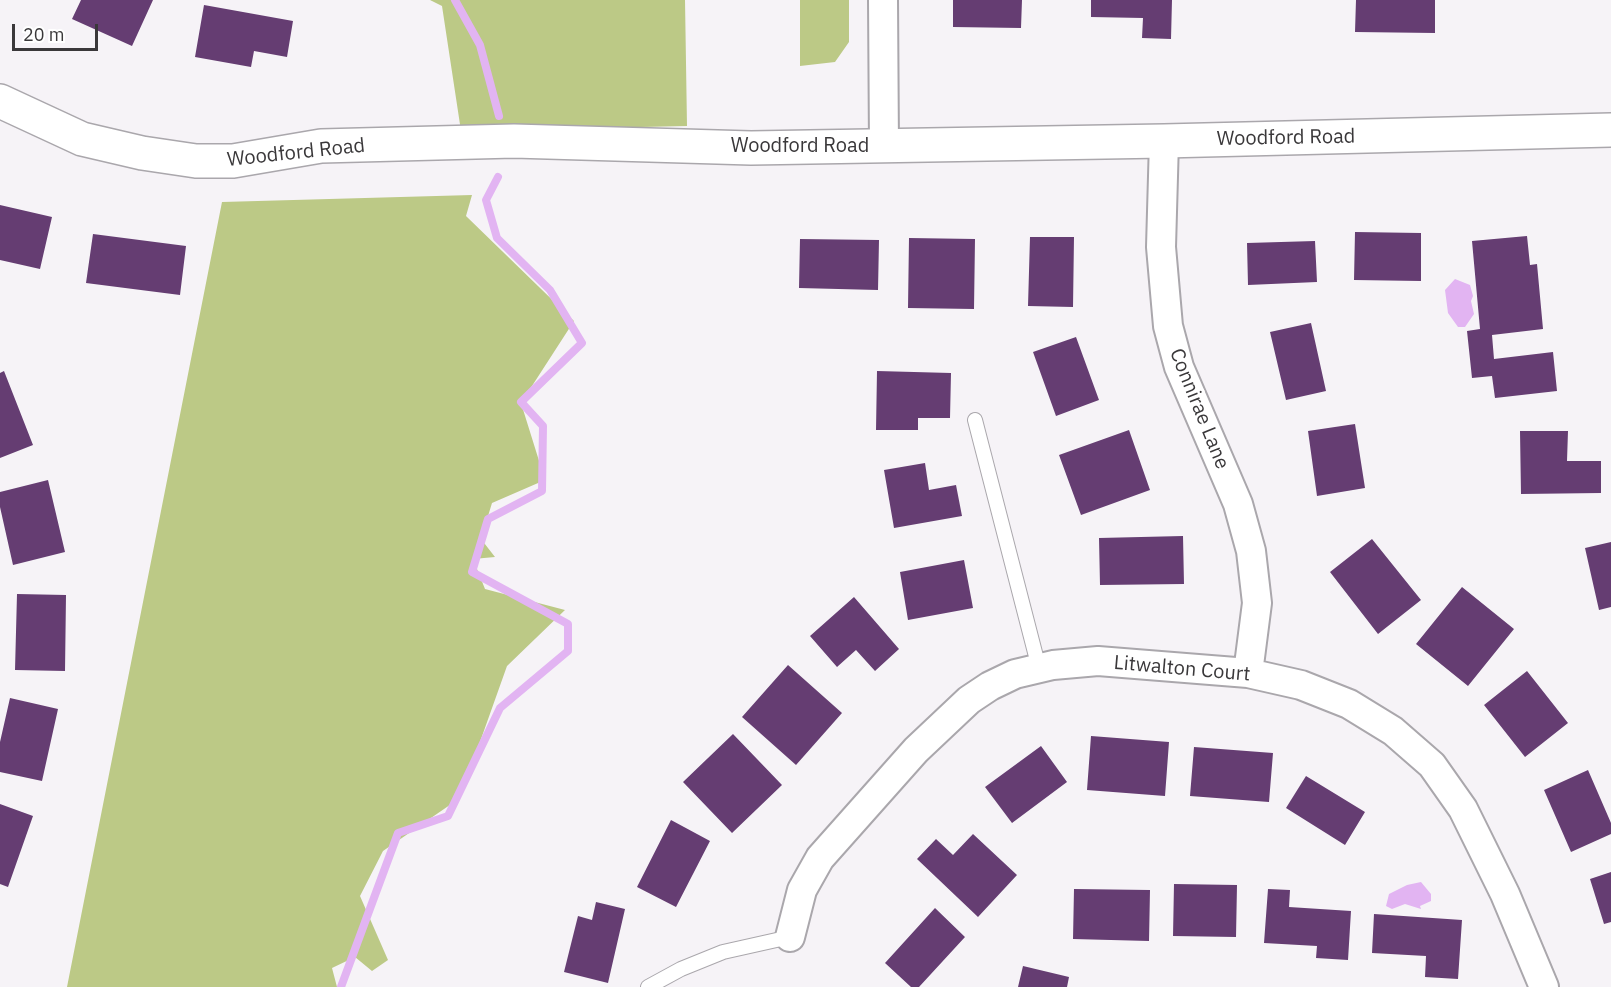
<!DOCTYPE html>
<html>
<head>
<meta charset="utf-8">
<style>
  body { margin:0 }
  #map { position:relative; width:1611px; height:987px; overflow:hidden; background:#f6f3f7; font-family:"IBM Plex Sans",sans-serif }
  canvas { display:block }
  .scale { position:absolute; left:12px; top:24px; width:86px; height:27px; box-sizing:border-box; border:3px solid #3a383a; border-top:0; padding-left:8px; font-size:18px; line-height:21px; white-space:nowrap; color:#3a383a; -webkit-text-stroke:4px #fff; paint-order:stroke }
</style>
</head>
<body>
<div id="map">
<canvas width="1611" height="987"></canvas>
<div class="scale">20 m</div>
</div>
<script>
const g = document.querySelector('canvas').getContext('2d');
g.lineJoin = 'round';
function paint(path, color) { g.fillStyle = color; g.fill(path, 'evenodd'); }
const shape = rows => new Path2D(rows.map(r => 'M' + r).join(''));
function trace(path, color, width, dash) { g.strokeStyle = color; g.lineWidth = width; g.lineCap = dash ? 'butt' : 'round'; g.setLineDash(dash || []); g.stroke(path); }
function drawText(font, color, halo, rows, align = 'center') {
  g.font = font + ' "IBM Plex Sans",sans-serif'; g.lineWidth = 6; g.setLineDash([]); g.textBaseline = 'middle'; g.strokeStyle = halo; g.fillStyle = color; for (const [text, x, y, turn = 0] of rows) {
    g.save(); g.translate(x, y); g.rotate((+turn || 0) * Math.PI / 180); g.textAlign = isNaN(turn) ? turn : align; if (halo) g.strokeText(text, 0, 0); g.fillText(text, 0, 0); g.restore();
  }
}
const green = shape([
  [430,0,685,0,687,126,461,131,442,6],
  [800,0,849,0,849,42,835,62,800,66],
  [472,195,466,216,574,321,521,403,545,480,492,503,481,539,495,557,473,559,485,589,565,610,507,666,460,798,383,851,360,896,388,960,372,971,355,957,332,968,337,987,67,987,222,202]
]);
const water = shape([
  [1455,279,1470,285,1473,296,1471,301,1474,314,1465,327,1458,327,1448,313,1445,290],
  [1421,882,1431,894,1431,901,1420,906,1421,909,1405,904,1392,909,1386,906,1389,894,1407,885]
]);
const stream = shape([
  [455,0,480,45,499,116],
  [341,987,398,833,448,816,500,708,568,651,568,624,472,572,488,519,542,491,543,426,521,402,582,343,550,290,497,238,486,200,498,177]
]);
const building = shape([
  [81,0,153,0,132,46,72,19],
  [953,0,1022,0,1021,28,953,27],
  [1091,0,1172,0,1171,39,1142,38,1143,18,1091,17],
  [1356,0,1435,0,1435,33,1355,32],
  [204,5,293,21,287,57,254,51,251,67,195,57],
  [0,205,52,217,40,269,0,260],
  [1355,232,1421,233,1421,281,1354,280],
  [93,234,186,246,180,295,86,283],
  [1527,236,1530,265,1537,264,1543,329,1492,335,1494,359,1553,352,1557,391,1495,398,1492,376,1472,378,1467,331,1480,329,1472,241],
  [1030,237,1074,237,1073,307,1028,306],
  [909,238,975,239,974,309,908,308],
  [800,239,879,240,878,290,799,288],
  [1315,241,1317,282,1248,285,1247,243],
  [1311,323,1326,391,1286,400,1270,332],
  [1076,337,1099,400,1056,416,1033,352],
  [4,371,33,445,0,458,0,373],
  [877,371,951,373,950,418,918,418,918,430,876,430],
  [1355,424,1365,488,1317,496,1308,431],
  [1129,430,1150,490,1081,515,1059,455],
  [1520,431,1568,431,1567,461,1601,461,1601,493,1521,494],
  [925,463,929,490,956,485,962,516,894,528,884,470],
  [48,480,65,552,13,565,0,507,0,492],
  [1183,536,1184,584,1100,585,1099,538],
  [1372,539,1421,600,1378,634,1330,572],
  [1611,542,1611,607,1599,610,1585,548],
  [964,560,973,608,908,620,900,572],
  [1462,587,1514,629,1468,686,1416,644],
  [17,594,66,595,65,671,15,670],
  [854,597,899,649,875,671,856,650,837,667,810,636],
  [788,665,842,713,796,765,742,717],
  [1527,671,1568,723,1525,757,1484,705],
  [10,698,58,709,42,781,0,772,0,742],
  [733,734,782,785,732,833,683,782],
  [1091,736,1169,742,1165,796,1087,790],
  [1041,746,1067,782,1012,823,985,787],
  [1194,747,1273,753,1269,802,1190,796],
  [1588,770,1611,823,1611,834,1571,852,1544,790],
  [1306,776,1365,812,1345,845,1286,808],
  [0,804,33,816,8,887,0,884],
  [671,820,710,841,676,907,637,887],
  [973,834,1017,875,978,917,917,859,936,839,953,855],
  [1611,872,1611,922,1604,924,1590,879],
  [1174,884,1237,885,1236,937,1173,936],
  [1074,889,1150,890,1149,941,1073,939],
  [1268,889,1290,890,1289,907,1351,911,1348,960,1316,958,1317,946,1264,943],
  [596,902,625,909,608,983,564,972,578,916,592,920],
  [935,908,965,937,919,987,911,987,885,963],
  [1374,914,1462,920,1458,979,1425,977,1426,956,1372,953],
  [1023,966,1069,977,1067,987,1018,987]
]);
const lane = shape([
  [975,420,1039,668],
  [648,987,681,969,723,952,790,937]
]);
const street = shape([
  [883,0,884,146],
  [1164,141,1161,247,1168,326,1179,367,1238,504,1251,551,1257,603,1248,673],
  [790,937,802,890,820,858,916,750,969,700,990,686,1015,674,1053,665,1098,661,1248,673,1301,685,1349,704,1393,731,1432,765,1463,809,1505,894,1544,987]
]);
const secondary = shape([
  [0,101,82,139,142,153,196,161,233,161,321,146,514,141,751,148,1164,141,1611,130]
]);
const streetNames = [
  ["Woodford Road",1286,138,-1],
  ["Woodford Road",800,146],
  ["Woodford Road",296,153,-6],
  ["Connirae Lane",1199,409,68],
  ["Litwalton Court",1182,669,5]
];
paint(green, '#bcc986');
paint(water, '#e2b4f2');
trace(stream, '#e2b4f2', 8);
paint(building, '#653d72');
trace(lane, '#aaa7ac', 16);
trace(street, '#aaa7ac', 32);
trace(secondary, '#aaa7ac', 36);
trace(lane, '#fff', 14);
trace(street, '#fff', 28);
trace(secondary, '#fff', 33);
drawText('20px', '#3a383a', '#fff', streetNames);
</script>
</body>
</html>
